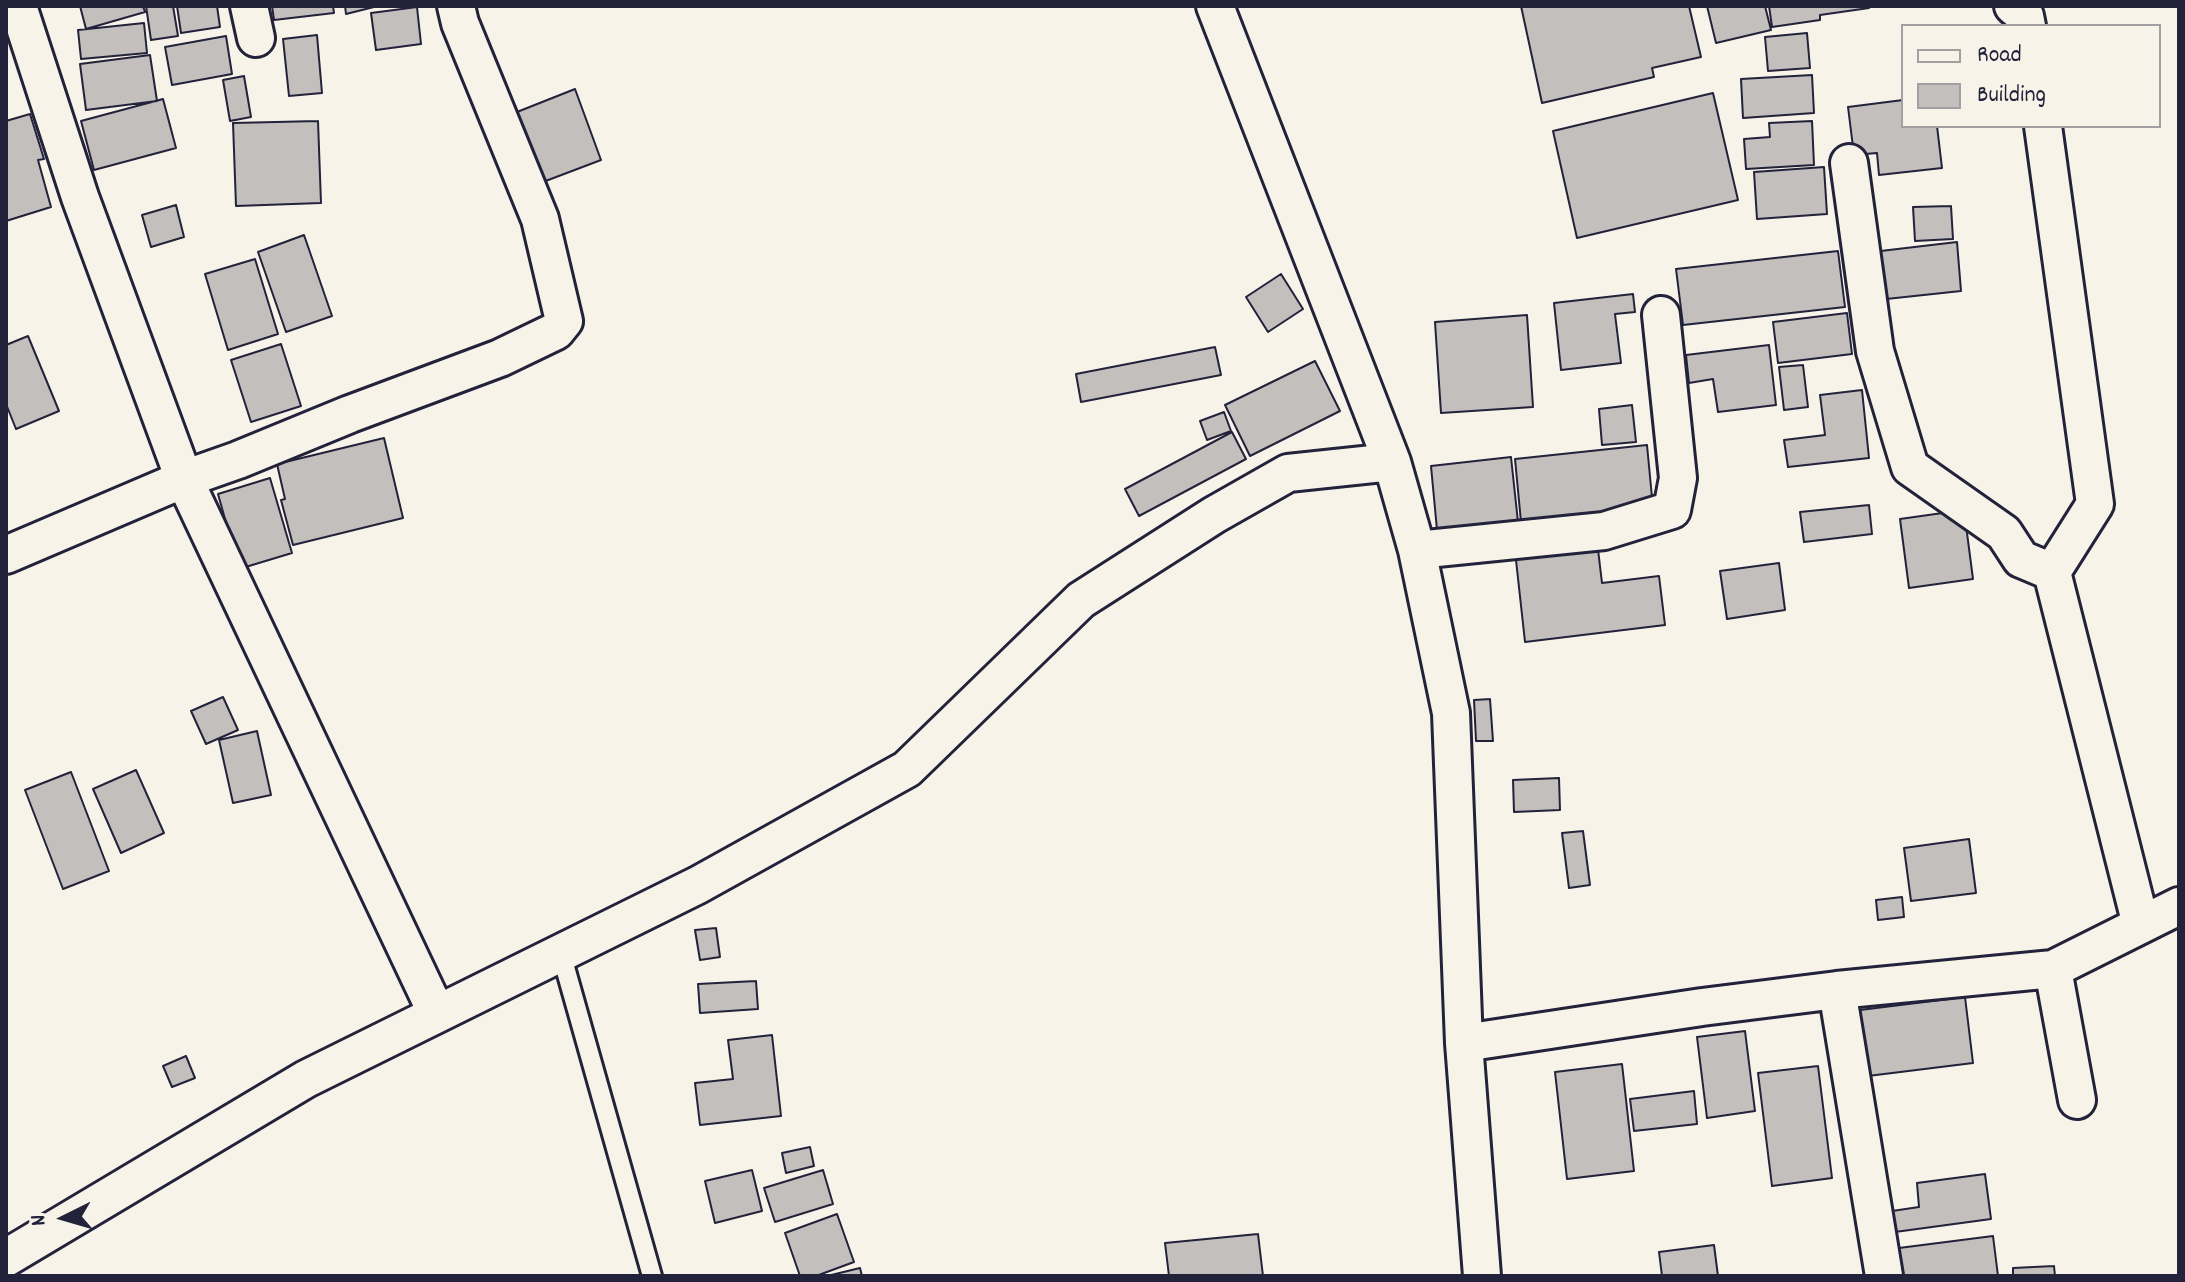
<!DOCTYPE html>
<html>
<head>
<meta charset="utf-8">
<style>
  body { margin:0 }
  #map { position:relative; width:2185px; height:1282px; overflow:hidden; background:#f7f3e8; font-family:Dekko,sans-serif }
  canvas { display:block }
  .frame { position:absolute; inset:0; border:8px solid #22223b; pointer-events:none }
  .legend { position:absolute; left:1901px; top:24px; width:260px; height:104px; box-sizing:border-box; background:#f7f3e8; border:2px solid #a29fa3; margin:0; padding:10px 14px; list-style:none; font-size:24px; color:#22223b }
  .legend li { display:flex; align-items:center; gap:16px; height:40px }
  .legend b { width:40px; border:2px solid #a29fa3 }
  .north { position:absolute; left:24px; top:1178px; width:80px; height:80px; -webkit-text-stroke:6px #f7f3e8; paint-order:stroke; rotate:265deg; font-size:22px; font-weight:700; line-height:32px; text-align:center; color:#22223b }
  .north::after { content:''; display:block; margin:auto; width:28px; height:36px; background:#22223b; clip-path:polygon(50% 0,100% 100%,50% 72%,0 100%) }
</style>
</head>
<body>
<div id="map">
<canvas width="2185" height="1282"></canvas>
<div class="frame"></div>
<ul class="legend">
<li><b style="height:10px;background:#f7f3e8"></b>Road</li>
<li><b style="height:22px;background:#c2bfbd"></b>Building</li>
</ul>
<div class="north">N</div>
</div>
<script>
const g = document.querySelector('canvas').getContext('2d');
g.lineJoin = 'round';
function paint(path, color) { g.fillStyle = color; g.fill(path, 'evenodd'); }
const shape = rows => new Path2D(rows.map(r => 'M' + r).join(''));
function trace(path, color, width, dash) { g.strokeStyle = color; g.lineWidth = width; g.lineCap = dash ? 'butt' : 'round'; g.setLineDash(dash || []); g.stroke(path); }
const building = shape([
  [80,6,143,6,145,12,86,29,80,6],
  [146,6,173,6,178,36,151,40,146,6],
  [177,6,217,6,220,27,181,33,177,6],
  [272,6,333,6,334,13,274,20,272,6],
  [345,6,378,6,346,14,345,6],
  [1521,6,1689,6,1701,57,1652,68,1654,77,1542,103,1521,6],
  [1707,6,1765,6,1771,30,1716,43,1707,6],
  [1769,6,1869,6,1869,8,1820,15,1820,20,1772,27,1769,6],
  [417,7,421,44,376,50,371,13,417,7],
  [144,23,147,53,81,59,78,30,144,23],
  [1807,33,1810,68,1768,71,1765,37,1807,33],
  [317,35,322,93,289,96,283,39,317,35],
  [226,36,232,74,172,85,165,47,226,36],
  [150,55,157,101,86,110,80,64,150,55],
  [1812,75,1814,113,1743,118,1741,79,1812,75],
  [244,76,251,117,230,121,223,80,244,76],
  [575,89,601,160,543,182,517,112,575,89],
  [1713,93,1738,200,1577,238,1553,131,1713,93],
  [163,99,176,148,94,170,81,121,163,99],
  [1903,100,1903,126,1937,126,1942,168,1879,175,1877,153,1854,155,1848,107,1903,100],
  [30,114,44,159,38,160,51,207,6,221,6,121,30,114],
  [318,121,321,203,236,206,233,123,318,121],
  [1812,121,1814,165,1746,169,1744,139,1770,137,1769,123,1812,121],
  [1824,167,1827,214,1757,219,1754,172,1824,167],
  [176,205,184,237,151,247,142,215,176,205],
  [1951,206,1953,239,1915,241,1913,207,1951,206],
  [304,235,332,316,286,332,258,252,304,235],
  [1957,242,1961,291,1877,300,1872,252,1957,242],
  [1838,251,1845,307,1683,325,1676,269,1838,251],
  [255,259,278,334,228,350,205,274,255,259],
  [1281,274,1303,309,1268,332,1246,297,1281,274],
  [1633,294,1635,312,1615,314,1621,363,1561,370,1554,303,1633,294],
  [1847,313,1852,354,1778,363,1773,322,1847,313],
  [1527,315,1533,407,1441,413,1435,322,1527,315],
  [28,336,59,411,16,429,6,404,6,345,28,336],
  [281,344,301,406,251,422,231,360,281,344],
  [1769,345,1776,405,1718,412,1713,379,1689,383,1686,355,1769,345],
  [1215,347,1221,375,1081,402,1076,374,1215,347],
  [1315,361,1340,411,1250,456,1225,405,1315,361],
  [1803,365,1808,407,1784,410,1779,367,1803,365],
  [1862,390,1869,458,1788,467,1784,440,1825,435,1820,395,1862,390],
  [1632,405,1636,442,1602,445,1599,409,1632,405],
  [1224,412,1231,431,1207,440,1200,421,1224,412],
  [1232,432,1246,459,1139,516,1125,489,1232,432],
  [384,438,403,518,293,545,281,500,285,499,277,464,384,438],
  [1647,445,1653,508,1521,522,1515,459,1647,445],
  [1511,457,1518,522,1437,530,1431,466,1511,457],
  [270,478,292,553,239,569,218,494,270,478],
  [1869,505,1872,534,1804,542,1800,512,1869,505],
  [1964,510,1973,579,1909,588,1900,519,1964,510],
  [1597,541,1602,583,1659,576,1665,625,1525,642,1515,551,1597,541],
  [1779,563,1785,610,1727,619,1720,571,1779,563],
  [223,697,238,730,206,744,191,711,223,697],
  [1490,699,1493,741,1476,741,1474,700,1490,699],
  [257,731,271,795,233,803,219,740,257,731],
  [136,770,164,833,121,853,93,789,136,770],
  [71,772,109,871,63,889,25,790,71,772],
  [1559,778,1560,810,1514,812,1513,780,1559,778],
  [1583,831,1590,885,1569,888,1562,833,1583,831],
  [1969,839,1976,893,1911,901,1904,848,1969,839],
  [1902,897,1904,917,1878,920,1876,900,1902,897],
  [716,928,720,957,700,960,695,930,716,928],
  [756,981,758,1009,700,1013,698,984,756,981],
  [1965,997,1973,1063,1868,1076,1860,1010,1965,997],
  [1745,1031,1755,1111,1707,1118,1697,1037,1745,1031],
  [772,1035,781,1116,700,1125,695,1083,733,1079,728,1040,772,1035],
  [186,1056,195,1078,172,1087,163,1066,186,1056],
  [1622,1064,1634,1171,1567,1179,1555,1072,1622,1064],
  [1818,1066,1832,1178,1772,1186,1758,1073,1818,1066],
  [1694,1091,1697,1124,1634,1131,1630,1099,1694,1091],
  [810,1147,814,1166,786,1173,782,1153,810,1147],
  [752,1170,762,1211,715,1223,705,1181,752,1170],
  [823,1170,833,1204,775,1222,764,1188,823,1170],
  [1985,1174,1991,1219,1895,1232,1892,1211,1919,1207,1917,1183,1985,1174],
  [837,1214,854,1262,816,1276,800,1276,785,1233,837,1214],
  [1258,1234,1263,1276,1169,1276,1165,1243,1258,1234],
  [1993,1236,1998,1276,1902,1276,1899,1248,1993,1236],
  [1714,1245,1718,1276,1662,1276,1659,1252,1714,1245],
  [2054,1266,2055,1276,2013,1276,2013,1268,2054,1266],
  [860,1268,862,1276,827,1276,860,1268]
]);
const service = shape([
  [561,953,652,1276]
]);
const minor = shape([
  [18,6,80,197,184,479,437,1014],
  [249,6,256,38],
  [2013,6,2025,16,2027,26],
  [2043,126,2095,504,2052,572,2141,925],
  [1849,163,1875,351,1910,467,2004,533,2021,559,2052,572],
  [1392,462,1417,550,1451,713,1464,1043,1702,1007,1837,990,2053,969,2179,906],
  [1417,550,1604,531,1672,510,1678,478,1661,315],
  [6,555,184,479,238,460,350,414,500,358,556,331,564,321,540,219,460,23,456,6],
  [2053,969,2077,1100],
  [1837,990,1884,1276],
  [1464,1043,1482,1276],
  [6,1258,306,1079,698,885,907,769,1081,600,1214,515,1288,473,1392,462,1215,6]
]);
paint(building, '#c2bfbd');
trace(building, '#22223b', 2);
trace(service, '#22223b', 24);
trace(minor, '#22223b', 42);
trace(service, '#f7f3e8', 18);
trace(minor, '#f7f3e8', 36);
</script>
</body>
</html>
